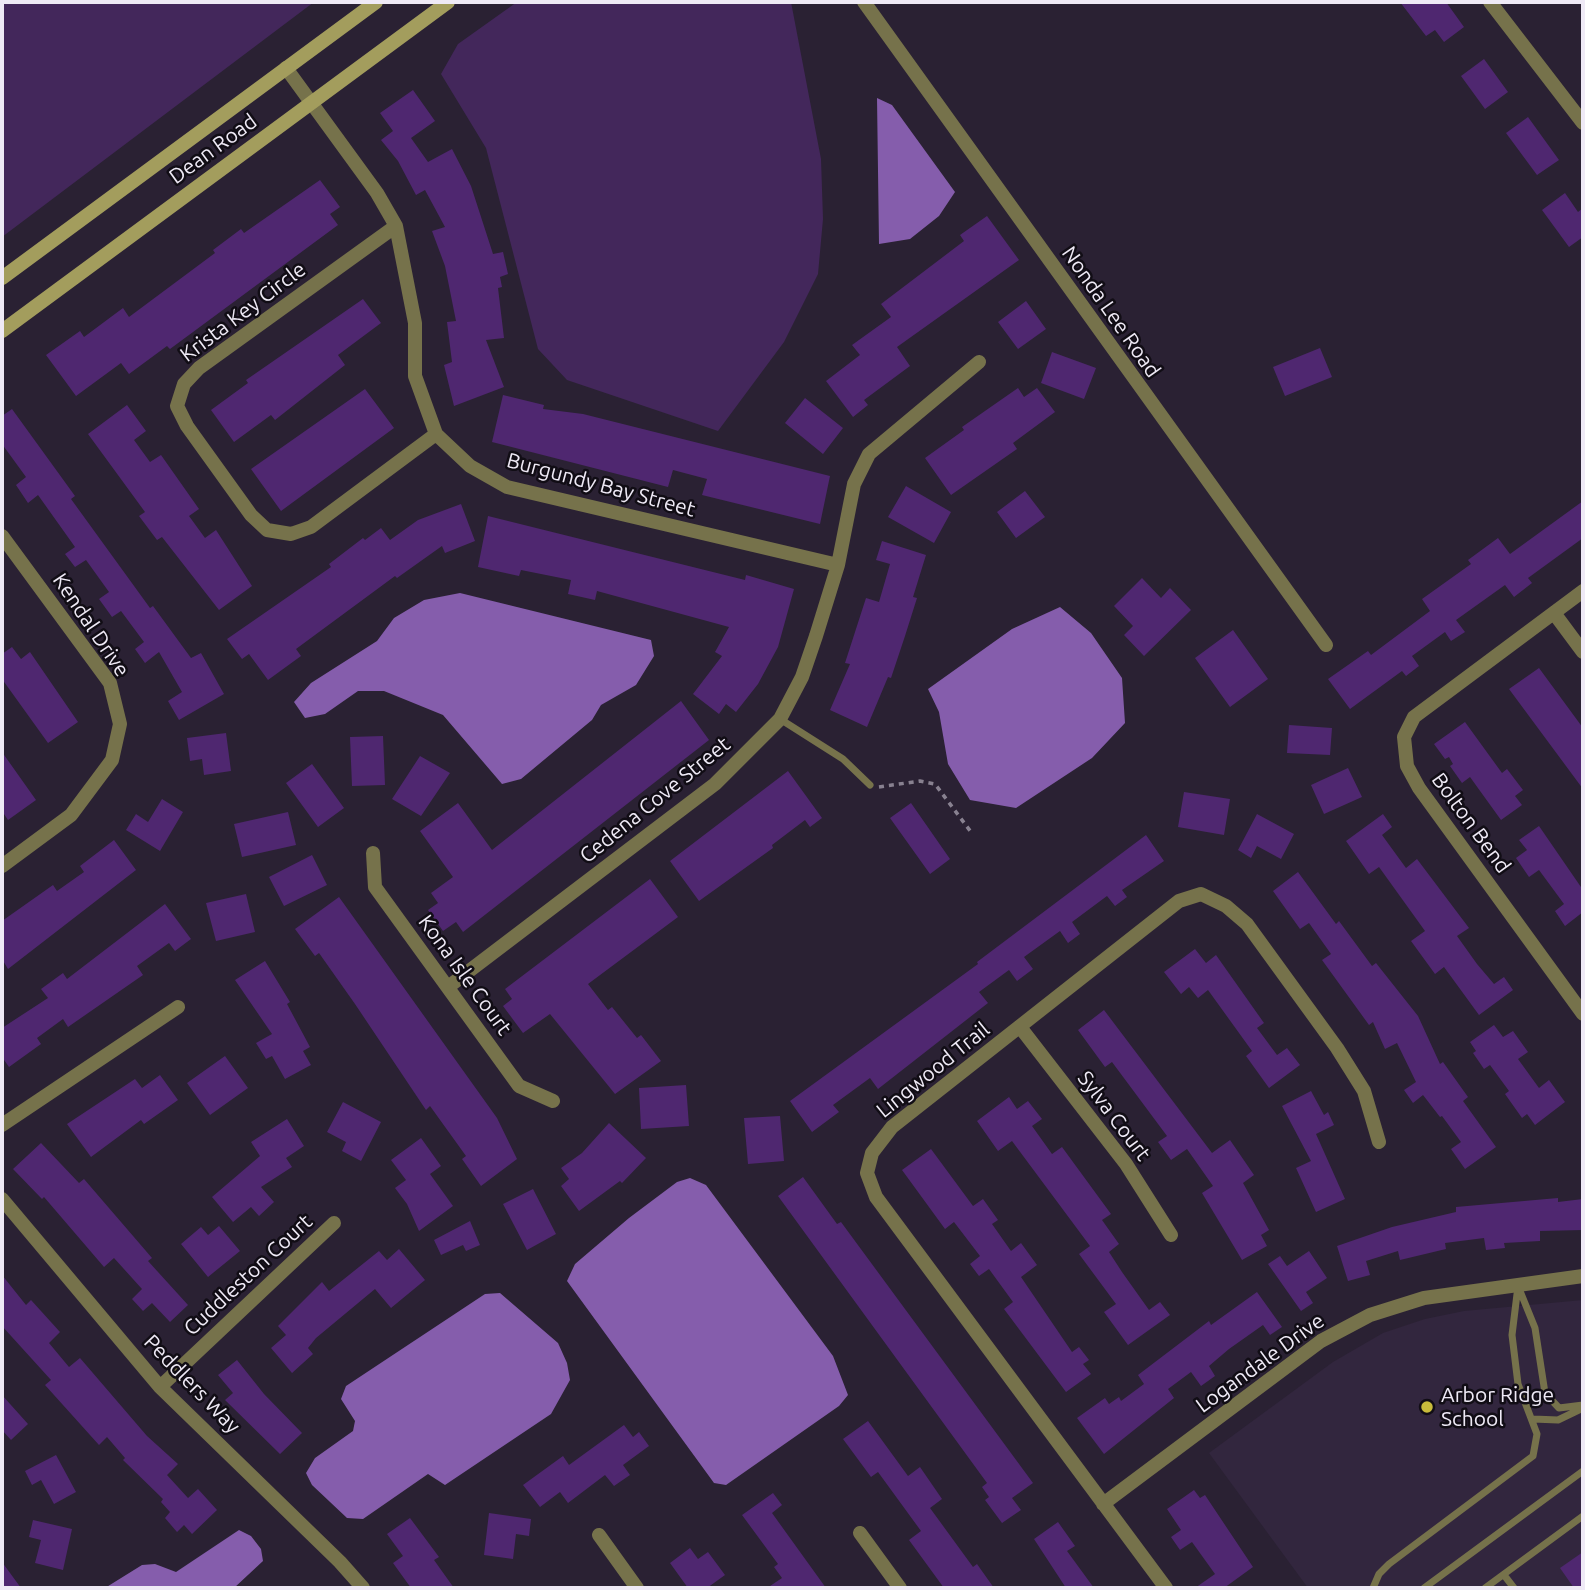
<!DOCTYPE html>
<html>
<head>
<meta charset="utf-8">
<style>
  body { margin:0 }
  #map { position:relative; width:1585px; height:1590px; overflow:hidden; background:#2a2133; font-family:Ubuntu,sans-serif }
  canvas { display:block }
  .frame { position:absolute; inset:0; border:4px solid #efeaf6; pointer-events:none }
</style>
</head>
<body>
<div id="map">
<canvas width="1585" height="1590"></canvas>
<div class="frame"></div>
</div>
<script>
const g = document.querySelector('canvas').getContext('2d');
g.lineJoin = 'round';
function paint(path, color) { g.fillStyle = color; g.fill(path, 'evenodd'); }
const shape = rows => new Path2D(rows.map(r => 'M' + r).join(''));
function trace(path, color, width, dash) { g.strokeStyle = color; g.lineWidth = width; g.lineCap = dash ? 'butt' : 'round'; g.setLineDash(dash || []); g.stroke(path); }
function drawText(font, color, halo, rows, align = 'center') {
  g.font = font + ' Ubuntu,sans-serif'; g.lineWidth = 5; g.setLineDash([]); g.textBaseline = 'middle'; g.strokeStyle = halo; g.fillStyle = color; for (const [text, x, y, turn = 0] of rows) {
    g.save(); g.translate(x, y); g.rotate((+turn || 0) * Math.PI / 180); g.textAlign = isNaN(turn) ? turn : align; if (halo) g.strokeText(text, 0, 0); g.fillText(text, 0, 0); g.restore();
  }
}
const built = shape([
  [1583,1300,1583,1588,1308,1588,1209,1453,1333,1362,1383,1333,1425,1319,1464,1311]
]);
const green = shape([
  [2,2,314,2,2,237],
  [517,2,791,2,821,159,823,219,818,274,784,342,718,431,567,380,538,349,486,148,441,74,458,44]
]);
const water = shape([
  [877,98,892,105,955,192,939,216,910,239,879,244],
  [460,593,651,640,654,656,636,685,601,705,592,720,521,779,502,784,443,715,384,691,358,691,325,714,305,718,294,702,311,683,377,641,394,618,424,600],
  [1060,607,1091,633,1122,678,1125,723,1092,758,1016,808,970,800,948,764,939,712,928,689,1012,629],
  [690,1178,706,1185,833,1356,848,1395,839,1406,726,1485,714,1483,567,1281,575,1264,629,1218,677,1182],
  [500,1293,558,1343,567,1363,570,1380,551,1414,445,1485,428,1474,363,1519,347,1518,312,1485,306,1473,315,1458,353,1431,355,1421,341,1399,346,1386,485,1294],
  [239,1530,251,1536,261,1549,263,1561,234,1588,105,1588,142,1565,155,1564,176,1572]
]);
const building = shape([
  [1400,2,1446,2,1464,27,1444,42,1435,30,1426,36],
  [1484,59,1508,92,1485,109,1461,76],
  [413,90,435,121,411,138,428,162,452,149,471,186,493,254,503,252,508,274,500,277,502,287,498,288,504,338,486,340,504,387,454,406,444,365,452,362,447,322,456,321,445,266,432,231,445,227,425,190,416,195,398,161,381,140,393,131,380,113],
  [1528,117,1559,160,1537,175,1506,133],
  [320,180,340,207,330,214,338,225,170,349,167,346,129,374,121,363,76,396,46,355,80,331,84,337,123,308,129,317,215,253,213,250,241,229,244,233],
  [1565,193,1578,212,1583,208,1583,237,1569,247,1542,210],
  [987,216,1019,260,897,347,910,366,864,400,868,405,853,417,826,381,860,355,852,345,891,317,881,304,964,241,960,235],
  [363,299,381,323,338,355,345,365,275,420,271,415,234,442,211,410,248,383,246,380],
  [1026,301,1046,329,1018,349,998,322],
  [1320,348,1332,377,1285,396,1273,367],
  [1052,352,1096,368,1084,399,1041,383],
  [1018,388,1024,397,1037,388,1055,412,1013,443,1017,449,951,495,925,458,964,430,962,427],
  [365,389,394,428,281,511,251,469],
  [503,395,544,405,543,409,583,414,830,476,820,524,702,495,707,479,673,470,668,487,492,442],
  [805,398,843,428,823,454,785,423],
  [127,405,146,431,134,440,150,462,161,455,199,509,189,516,205,538,216,530,252,586,219,610,162,537,157,540,139,516,145,512,88,434],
  [12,409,75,496,71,499,150,608,153,606,191,658,201,653,224,694,179,720,168,701,182,692,159,652,145,663,135,649,144,642,121,611,112,617,99,599,109,592,86,560,75,567,65,554,75,547,38,495,28,503,16,485,26,477,2,444,2,416],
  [906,486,951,512,934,543,888,517],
  [1025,491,1045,517,1016,538,997,512],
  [1583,501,1583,538,1528,578,1532,583,1514,597,1505,585,1456,620,1465,632,1451,641,1445,632,1412,656,1419,666,1406,676,1402,671,1350,709,1328,679,1368,651,1371,655,1430,611,1422,599,1471,564,1468,560,1498,538,1510,554],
  [461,504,475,541,445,553,442,546,397,578,395,576,296,649,301,656,268,680,249,654,242,659,227,639,331,567,329,564,363,538,365,540,381,528,390,540,418,520],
  [488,516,745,580,746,575,794,589,778,647,758,684,736,712,726,704,719,714,693,694,722,656,715,652,729,627,597,591,595,600,568,594,571,580,521,570,519,576,478,567],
  [882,541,926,555,913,597,917,598,905,636,891,678,888,677,867,727,830,710,850,664,845,663,866,598,879,602,890,564,876,560],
  [1142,578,1161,598,1170,588,1191,610,1144,656,1124,635,1133,626,1114,606],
  [1233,630,1268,679,1230,707,1195,658],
  [12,647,21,659,30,652,78,722,48,743,2,679,2,654],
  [1539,668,1583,728,1583,789,1509,689],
  [681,701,709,740,463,932,456,922,443,931,428,910,438,903,431,893,453,877,420,831,458,803,492,850],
  [1465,722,1502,773,1507,769,1523,790,1515,796,1522,805,1501,820,1470,777,1462,783,1450,766,1453,764,1449,757,1445,759,1434,744],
  [1289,725,1332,728,1330,755,1287,753],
  [226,733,231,771,204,775,202,759,190,761,187,738],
  [383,736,385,785,352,786,350,737],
  [2,752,36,800,8,820,2,811],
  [420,756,450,773,421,816,392,799],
  [312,764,344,808,318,827,286,783],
  [1348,768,1362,797,1324,814,1311,785],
  [788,771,822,818,810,827,805,820,772,845,773,848,699,901,670,861],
  [1184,792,1230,799,1224,835,1178,827],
  [162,799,183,812,160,851,126,830,136,814,148,822],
  [911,803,950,859,930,874,890,818],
  [288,812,296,845,242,857,234,824],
  [1257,814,1294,834,1281,859,1257,846,1251,858,1238,850],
  [1383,814,1392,827,1382,835,1406,868,1417,859,1469,928,1457,936,1477,964,1494,984,1504,977,1513,990,1479,1015,1444,967,1435,974,1411,941,1425,931,1379,867,1369,874,1346,841],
  [1539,826,1583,890,1583,912,1565,926,1555,911,1564,904,1539,870,1529,877,1516,858,1527,850,1519,840],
  [1146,835,1164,861,1122,890,1127,897,1115,906,1107,896,1072,922,1080,934,1068,943,1060,931,1024,957,1033,969,1017,981,1009,970,979,992,988,1003,878,1089,870,1078,833,1105,839,1112,812,1132,790,1101,978,964,977,962],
  [114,840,136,870,8,969,2,959,2,921,53,885,57,891,84,872,80,866],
  [312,855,327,885,284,906,269,877],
  [1298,872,1336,924,1339,921,1372,966,1376,963,1418,1016,1440,1064,1443,1062,1468,1097,1463,1101,1496,1147,1465,1169,1451,1149,1461,1142,1442,1116,1440,1117,1423,1095,1413,1103,1404,1090,1416,1082,1397,1043,1385,1049,1373,1022,1369,1025,1322,960,1331,954,1309,923,1300,929,1273,891],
  [650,879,678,917,588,984,608,1010,612,1007,637,1038,641,1035,661,1061,615,1094,550,1014,523,1033,503,1006,512,999,505,989],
  [246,894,255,932,216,941,206,903],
  [339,897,497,1118,517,1159,481,1186,462,1159,466,1156,430,1106,426,1110,355,1004,319,953,315,956,295,929],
  [165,904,191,939,175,951,169,943,137,966,143,975,68,1027,63,1019,37,1038,41,1044,9,1067,2,1057,2,1028,48,998,41,989,63,973,67,979],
  [1195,949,1206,963,1216,955,1264,1023,1257,1028,1277,1055,1287,1048,1300,1065,1269,1088,1246,1056,1252,1051,1208,990,1198,998,1189,987,1181,994,1164,972],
  [265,961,290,1002,287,1004,310,1047,303,1051,311,1065,285,1079,272,1056,266,1059,256,1043,272,1034,235,980],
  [1104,1010,1212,1153,1230,1140,1254,1175,1243,1183,1269,1230,1261,1235,1267,1246,1242,1260,1202,1193,1213,1186,1187,1149,1171,1160,1158,1142,1167,1136,1112,1062,1105,1067,1078,1030],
  [1494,1025,1503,1037,1513,1031,1528,1052,1518,1059,1539,1088,1549,1080,1565,1102,1535,1125,1527,1114,1522,1118,1505,1094,1509,1091,1490,1065,1484,1069,1473,1053,1476,1051,1470,1042],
  [225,1056,248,1088,210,1115,187,1083],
  [160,1075,178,1100,144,1124,141,1120,91,1157,67,1124,135,1079,142,1088],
  [686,1085,689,1126,641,1129,639,1088],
  [1311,1091,1324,1115,1328,1112,1334,1125,1316,1134,1345,1199,1316,1212,1296,1168,1311,1161,1282,1106],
  [1009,1097,1017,1109,1028,1101,1042,1119,1032,1126,1052,1154,1062,1147,1111,1214,1102,1220,1119,1244,1109,1252,1122,1272,1149,1310,1160,1302,1170,1315,1128,1345,1104,1312,1116,1304,1079,1254,1090,1246,1012,1141,998,1151,977,1121],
  [343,1102,381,1122,361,1161,342,1151,346,1142,327,1132],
  [780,1116,784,1161,748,1164,744,1118],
  [287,1119,304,1146,286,1158,292,1167,261,1187,274,1202,259,1216,251,1207,233,1222,212,1197,260,1156,251,1142],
  [609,1123,646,1158,622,1183,620,1181,579,1211,561,1186,569,1179,561,1168,582,1153],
  [421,1138,441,1166,430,1174,453,1206,419,1231,407,1204,395,1188,406,1180,391,1160],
  [41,1143,79,1183,84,1179,152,1258,148,1261,188,1305,170,1322,152,1303,143,1311,132,1299,142,1289,114,1258,104,1267,44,1197,42,1199,13,1169],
  [931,1149,973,1206,983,1199,998,1220,992,1224,1011,1251,1021,1243,1037,1265,1021,1277,1072,1352,1079,1347,1089,1360,1083,1364,1091,1374,1066,1392,1004,1309,1013,1302,989,1269,979,1276,970,1264,980,1256,954,1222,945,1229,902,1170],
  [803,1177,837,1224,841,1222,1033,1483,1012,1498,1021,1510,1002,1523,985,1500,989,1497,982,1487,987,1483,778,1196],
  [533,1189,556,1234,527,1250,503,1204],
  [1558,1198,1558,1202,1583,1199,1583,1230,1540,1231,1540,1241,1504,1243,1505,1248,1486,1250,1484,1238,1445,1243,1446,1249,1400,1260,1398,1251,1366,1261,1370,1275,1348,1281,1337,1246,1392,1227,1456,1212,1456,1207],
  [470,1221,480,1245,466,1251,463,1245,441,1255,434,1240],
  [219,1226,240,1251,208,1277,181,1244,201,1227,208,1235],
  [399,1249,425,1280,391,1308,375,1289,316,1338,308,1348,313,1354,292,1373,271,1348,286,1335,278,1326,322,1282,329,1291,379,1251,387,1260],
  [1309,1251,1327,1278,1306,1292,1313,1303,1301,1311,1268,1264,1280,1256,1287,1266],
  [2,1275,26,1305,31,1300,60,1332,49,1343,69,1367,80,1358,147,1436,178,1464,167,1475,188,1498,198,1489,217,1510,192,1534,184,1525,177,1532,165,1518,170,1512,161,1502,163,1499,123,1460,125,1458,107,1437,99,1445,45,1385,51,1380,2,1326],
  [1257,1292,1282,1327,1270,1335,1263,1325,1229,1349,1209,1366,1215,1376,1201,1386,1191,1372,1168,1389,1174,1398,1104,1454,1077,1418,1105,1398,1109,1404,1119,1397,1121,1401,1144,1384,1138,1375,1209,1321,1211,1325],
  [237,1360,264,1394,302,1433,280,1454,225,1400,233,1393,218,1375],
  [2,1395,28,1424,11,1440,2,1430],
  [868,1421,908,1476,920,1467,942,1499,930,1508,973,1567,977,1564,994,1588,944,1588,909,1540,921,1531,878,1472,871,1477,843,1439],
  [624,1425,633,1437,639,1432,649,1446,623,1465,630,1475,614,1486,605,1475,568,1503,560,1492,540,1507,523,1485,563,1456,569,1465],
  [56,1455,76,1492,54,1504,41,1480,32,1485,25,1471],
  [1194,1490,1200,1498,1205,1495,1253,1567,1224,1588,1195,1588,1215,1574,1192,1542,1180,1550,1171,1537,1181,1530,1167,1509],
  [773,1493,782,1505,772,1513,826,1588,767,1588,782,1578,774,1567,778,1564,742,1515],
  [489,1513,531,1519,529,1536,516,1534,513,1559,484,1555],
  [410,1518,439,1557,434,1560,454,1588,411,1588,393,1563,403,1556,387,1534],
  [33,1520,72,1529,63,1570,35,1563,41,1540,29,1537],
  [1058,1522,1075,1546,1067,1551,1094,1588,1066,1588,1034,1539],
  [690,1548,698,1559,708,1552,725,1575,707,1588,688,1588,670,1563],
  [1583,1552,1583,1588,1574,1588,1560,1568],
  [2,1562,21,1588,2,1588]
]);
const path = shape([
  [879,787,920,781,935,784,971,832]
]);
const service = shape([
  [780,719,843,759,870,785],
  [1518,1286,1535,1328,1545,1393,1559,1408,1583,1405],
  [1533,1419,1558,1420,1583,1408],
  [1504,1575,1514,1588],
  [1373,1588,1379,1574,1389,1564,1533,1456,1537,1434,1518,1384,1512,1335,1518,1286],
  [1424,1588,1583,1471],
  [1485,1588,1583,1516]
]);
const minor = shape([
  [864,2,1326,645],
  [1490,2,1583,123],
  [286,68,377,193,396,226,415,323,415,376,436,434,470,466,507,487,838,565],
  [396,226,199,368,184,384,177,406,187,426,251,515,267,530,291,534,311,527,436,434],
  [2,536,110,683,120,724,112,760,71,815,2,866],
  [1583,591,1414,717,1404,737,1407,766,1419,788,1583,1014],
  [1554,613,1583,652],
  [373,853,375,887,519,1086,553,1101],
  [448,987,715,784,780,719,802,677,816,636,838,565,854,484,869,454,979,362],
  [1020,1027,1126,1164,1171,1235],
  [2,1125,178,1007],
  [2,1199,160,1387,340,1562,363,1588],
  [160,1387,334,1223],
  [1103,1504,1321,1341,1370,1315,1424,1298,1583,1276],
  [860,1533,900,1588],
  [599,1535,637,1588],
  [1166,1588,876,1197,867,1173,872,1153,892,1127,1179,901,1201,894,1226,906,1247,924,1337,1048,1364,1091,1379,1142]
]);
const secondary = shape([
  [2,278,376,2],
  [2,331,448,2]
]);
const markers = [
  [1427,1407,7,"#c8bb3b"]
];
const streetNames = [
  ["Dean Road",213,149,-36],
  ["Krista Key Circle",243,312,-37],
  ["Nonda Lee Road",1111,312,55],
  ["Burgundy Bay Street",601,485,15],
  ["Kendal Drive",91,625,56],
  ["Cedena Cove Street",655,800,-39],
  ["Bolton Bend",1471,823,54],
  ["Kona Isle Court",465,975,54],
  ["Lingwood Trail",933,1070,-39],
  ["Sylva Court",1114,1116,53],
  ["Cuddleston Court",248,1275,-43],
  ["Logandale Drive",1260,1363,-36],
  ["Peddlers Way",192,1384,46]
];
const poiNames = [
  ["Arbor Ridge",1441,1395],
  ["School",1441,1419]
];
paint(built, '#32263e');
paint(green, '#43275b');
paint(water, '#855dac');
paint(building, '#4f2770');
trace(path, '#888190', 3.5, [5, 5]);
trace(service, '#76724b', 7);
trace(minor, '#76724b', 14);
trace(secondary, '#a39d5d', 14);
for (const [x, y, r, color] of markers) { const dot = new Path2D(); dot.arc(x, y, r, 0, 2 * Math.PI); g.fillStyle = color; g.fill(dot); trace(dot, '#110d15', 2.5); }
drawText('21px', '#efeaf6', '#110d15', streetNames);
drawText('21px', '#efeaf6', '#110d15', poiNames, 'left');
</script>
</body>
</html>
